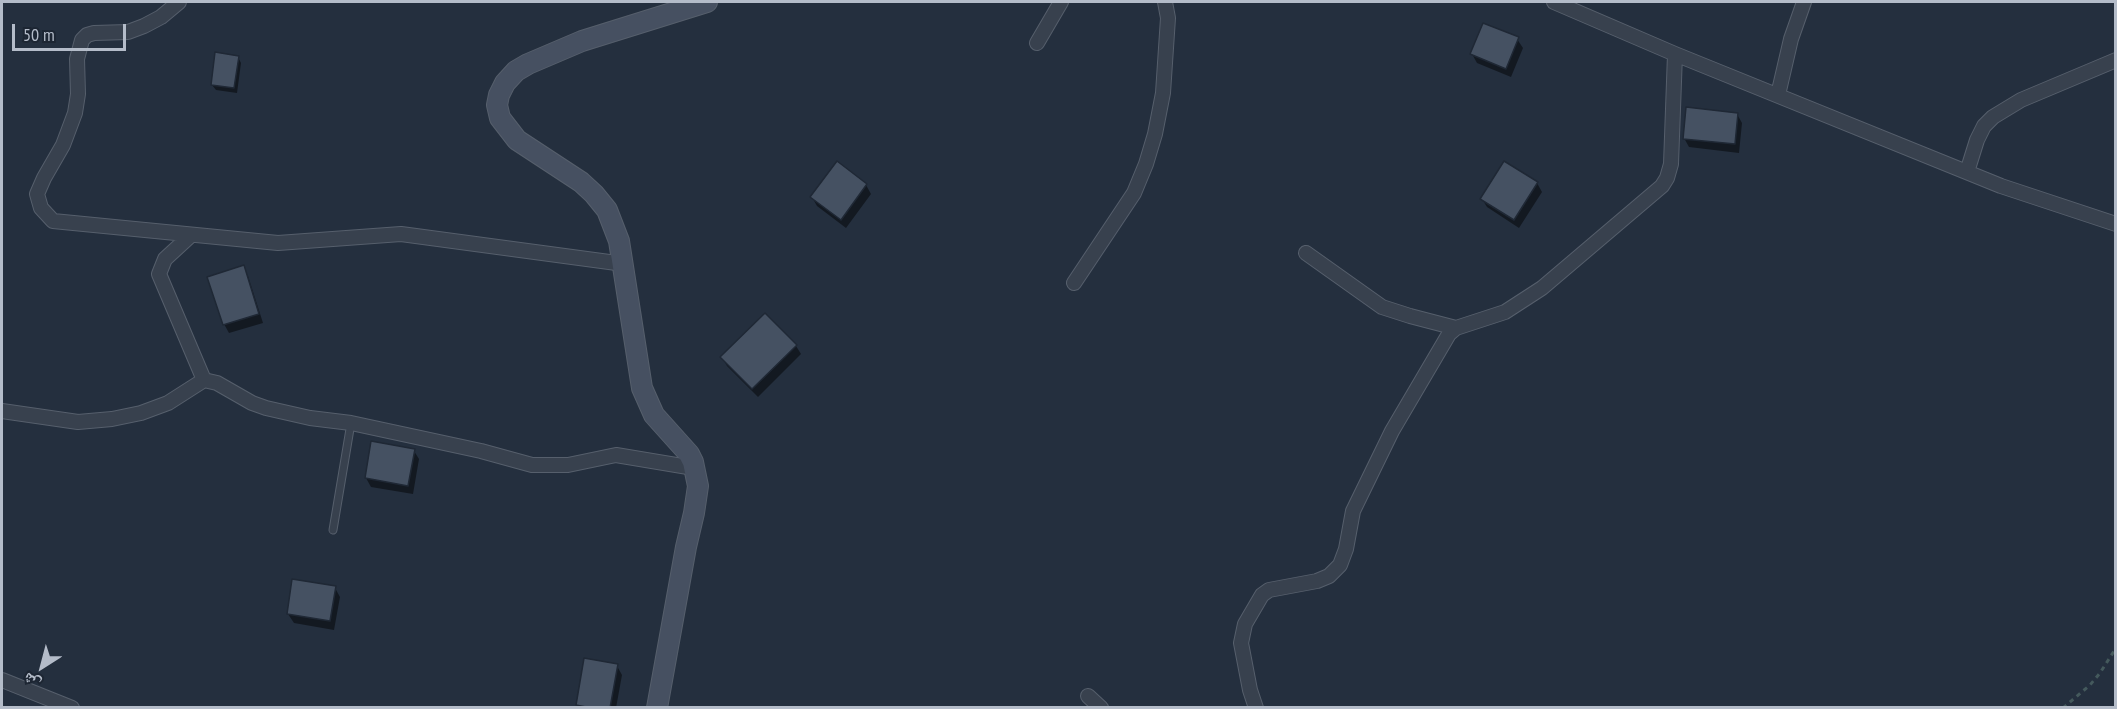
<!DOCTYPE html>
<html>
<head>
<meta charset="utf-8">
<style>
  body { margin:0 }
  #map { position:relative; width:2117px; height:709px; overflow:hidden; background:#242f3e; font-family:"PT Sans Narrow","Noto Naskh Arabic",sans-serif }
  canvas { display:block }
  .frame { position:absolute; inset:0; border:3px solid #b4bcc9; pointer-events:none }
  .north { position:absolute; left:12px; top:637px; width:60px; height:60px; -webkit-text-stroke:4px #1d2633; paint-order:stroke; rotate:216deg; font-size:16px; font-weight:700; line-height:24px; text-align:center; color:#b4bcc9 }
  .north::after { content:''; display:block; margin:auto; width:21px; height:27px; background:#b4bcc9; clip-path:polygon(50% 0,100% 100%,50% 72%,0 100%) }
  .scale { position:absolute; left:12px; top:24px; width:114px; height:27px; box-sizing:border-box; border:3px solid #b4bcc9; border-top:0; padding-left:8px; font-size:18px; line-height:21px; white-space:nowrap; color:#b4bcc9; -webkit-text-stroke:4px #1d2633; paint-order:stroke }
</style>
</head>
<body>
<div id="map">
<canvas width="2117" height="709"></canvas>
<div class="frame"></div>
<div class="north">ش</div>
<div class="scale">50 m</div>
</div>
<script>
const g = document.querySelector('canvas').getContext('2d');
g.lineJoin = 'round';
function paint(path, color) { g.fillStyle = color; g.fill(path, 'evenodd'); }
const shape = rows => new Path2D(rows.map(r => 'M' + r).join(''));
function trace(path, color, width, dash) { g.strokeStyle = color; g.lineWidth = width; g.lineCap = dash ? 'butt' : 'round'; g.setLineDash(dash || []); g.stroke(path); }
const shadow = shape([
  [1517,39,1523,48,1511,77,1477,63,1472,54],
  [238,57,241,63,237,93,216,90,212,85],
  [1737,114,1742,123,1739,153,1689,147,1684,138],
  [1537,183,1542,192,1519,228,1487,207,1482,199],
  [866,185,871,194,846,228,817,206,812,197],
  [243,267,248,276,263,323,229,333,224,324],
  [796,346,801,354,758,397,727,366,722,357],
  [414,451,419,459,413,494,371,487,366,478],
  [335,588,340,597,334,630,294,623,288,614],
  [617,666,622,675,616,708,579,708,577,704]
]);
const building = shape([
  [1483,23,1519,37,1506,69,1470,54,1483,23],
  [215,52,239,56,234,88,211,85,215,52],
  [1686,107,1738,113,1735,144,1683,139,1686,107],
  [837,161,867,184,841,220,810,197,837,161],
  [1504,161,1538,182,1514,220,1480,199,1504,161],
  [244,265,259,314,223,325,207,277,244,265],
  [765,313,797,345,752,389,720,357,765,313],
  [371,441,415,449,408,486,365,478,371,441],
  [292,579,336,586,330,621,287,614,292,579],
  [584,658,618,664,610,708,591,708,576,705,584,658]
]);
const path = shape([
  [2063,708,2090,685,2100,673,2116,648]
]);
const lane = shape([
  [333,530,351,423]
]);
const street = shape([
  [179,2,161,17,144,26,128,32,94,33,87,35,82,40,77,59,78,94,75,113,63,145,44,178,37,194,41,208,53,221,278,243,401,234,624,264],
  [1554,2,1675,54,2001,186,2116,224],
  [1037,43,1061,2],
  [1778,95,1791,39,1804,2],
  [1967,172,1977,140,1984,126,1993,117,2021,100,2116,60],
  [190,236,165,259,159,274,204,380],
  [1306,253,1382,307,1410,316,1456,328],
  [1074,283,1134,193,1146,164,1155,134,1163,93,1168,18,1165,2],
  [2,411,78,422,112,419,141,413,168,403,204,380,217,383,252,403,266,408,310,418,351,423,481,451,532,465,568,465,616,455,694,468],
  [2,680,72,708],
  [1088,696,1101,708],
  [1256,708,1250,690,1241,643,1245,624,1262,595,1269,590,1317,581,1329,576,1340,565,1346,549,1353,511,1392,431,1449,334,1456,328,1505,312,1542,288,1662,186,1667,178,1671,164,1675,54]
]);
const secondary = shape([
  [657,708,686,547,694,513,698,486,693,462,689,454,654,415,642,388,619,241,607,210,594,194,581,182,517,140,500,118,497,105,499,95,505,83,516,71,528,64,582,41,707,2]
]);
paint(shadow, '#0007');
paint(building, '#455162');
trace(building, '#1f2835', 1.5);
trace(lane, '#565f6c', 9);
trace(street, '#565f6c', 16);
trace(secondary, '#565f6c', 22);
trace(path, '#44595c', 3, [4.5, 4.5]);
trace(lane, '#38414e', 7);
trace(street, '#38414e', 14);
trace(secondary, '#465061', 20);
</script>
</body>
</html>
